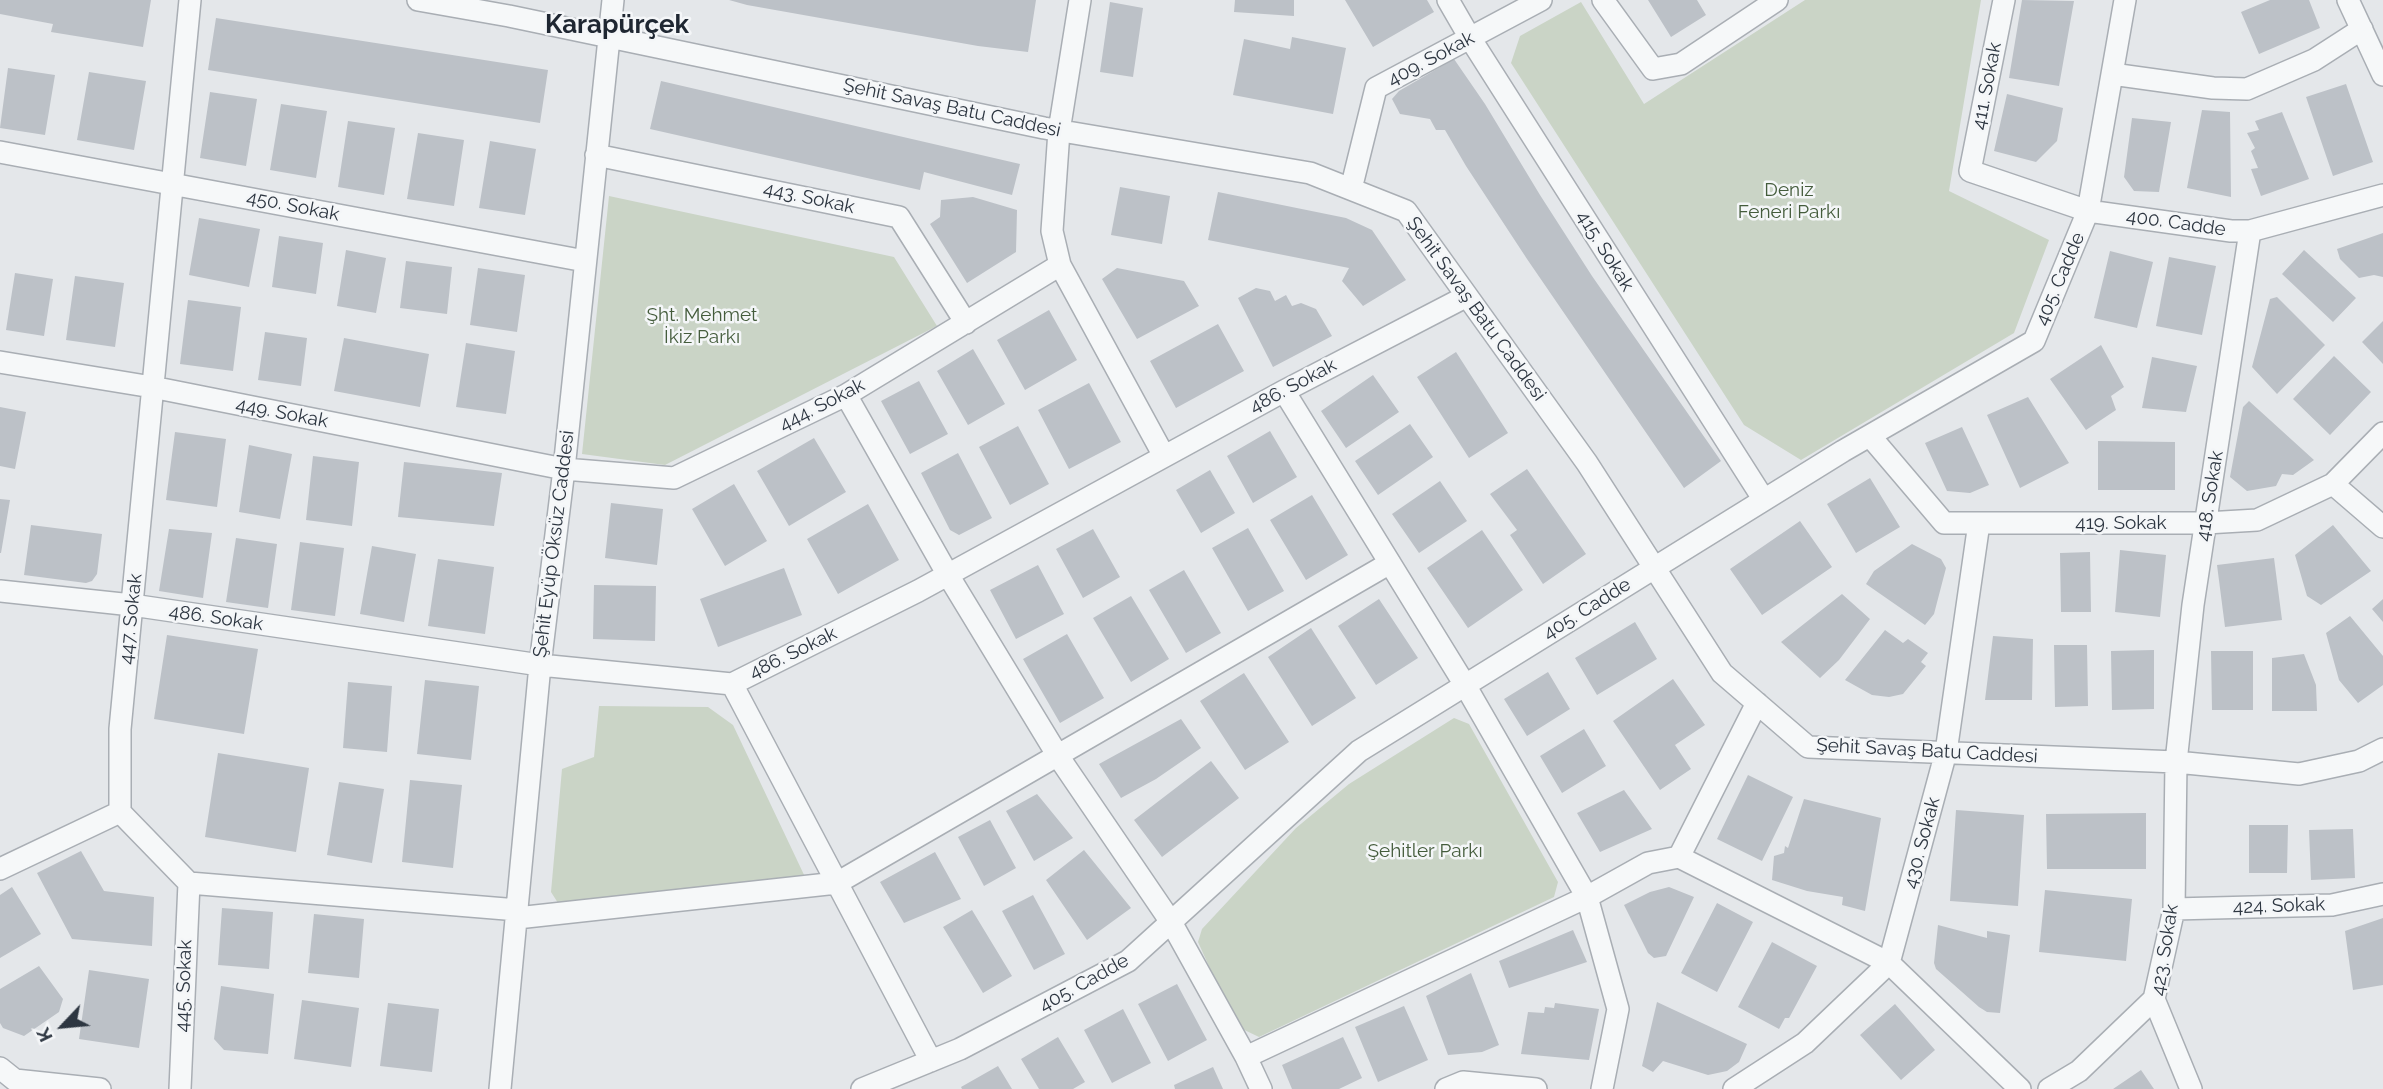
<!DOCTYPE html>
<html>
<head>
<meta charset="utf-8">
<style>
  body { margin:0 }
  #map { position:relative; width:2383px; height:1089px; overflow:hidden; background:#e4e7ea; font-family:Raleway,sans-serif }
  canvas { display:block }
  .north { position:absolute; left:28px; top:991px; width:70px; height:70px; -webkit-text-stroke:5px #f4f6f8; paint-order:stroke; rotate:244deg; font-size:19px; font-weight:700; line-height:28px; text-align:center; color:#2d3641 }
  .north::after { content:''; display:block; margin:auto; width:24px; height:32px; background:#2d3641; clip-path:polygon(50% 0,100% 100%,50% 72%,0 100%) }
</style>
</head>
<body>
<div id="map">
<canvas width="2383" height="1089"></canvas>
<div class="north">K</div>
</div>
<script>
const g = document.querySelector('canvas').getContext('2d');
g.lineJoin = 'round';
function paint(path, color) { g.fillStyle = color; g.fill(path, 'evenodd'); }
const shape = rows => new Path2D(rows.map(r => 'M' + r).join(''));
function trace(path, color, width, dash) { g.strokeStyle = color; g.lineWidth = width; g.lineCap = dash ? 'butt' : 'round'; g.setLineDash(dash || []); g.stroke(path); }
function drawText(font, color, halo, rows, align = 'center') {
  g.font = font + ' Raleway,sans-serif'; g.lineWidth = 5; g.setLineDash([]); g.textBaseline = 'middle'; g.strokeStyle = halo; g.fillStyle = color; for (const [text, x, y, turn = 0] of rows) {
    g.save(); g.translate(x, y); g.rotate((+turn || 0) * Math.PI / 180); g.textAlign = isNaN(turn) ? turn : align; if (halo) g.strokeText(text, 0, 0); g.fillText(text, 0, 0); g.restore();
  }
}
const green = shape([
  [1805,0,1981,0,1949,191,2049,240,2014,333,1801,460,1744,425,1511,63,1520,36,1581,2,1644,104],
  [609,196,894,257,937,326,665,465,582,454],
  [599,706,708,707,733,725,806,879,558,903,551,892,562,769,594,757],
  [1454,718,1469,724,1558,882,1554,897,1259,1037,1236,1026,1198,942,1202,929,1296,828,1349,784]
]);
const building = shape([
  [0,0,151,0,143,47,51,32,53,24,0,14],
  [729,0,1036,0,1028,52,978,46,747,5],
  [1235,0,1294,0,1294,16,1234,12],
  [1345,0,1427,0,1434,12,1373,47],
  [1648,0,1697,0,1706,15,1671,37],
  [2022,0,2074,1,2059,86,2009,78],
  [2270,0,2309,0,2320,28,2259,54,2241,12],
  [1110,2,1143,8,1133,77,1100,72],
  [216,18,548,70,540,123,208,70],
  [1292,37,1346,48,1333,114,1233,95,1244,39,1290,49],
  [1454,59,1485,104,1540,195,1592,276,1721,461,1684,488,1527,259,1466,166,1445,130,1436,130,1430,119,1400,114,1392,99,1399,91],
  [8,68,55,75,45,135,0,128],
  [89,72,146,81,134,150,77,140],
  [661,81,1020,164,1012,195,924,172,920,190,650,129],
  [2346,84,2373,162,2333,176,2306,97],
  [210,92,257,99,246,166,200,158],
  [2007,94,2063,108,2057,141,2036,162,1994,151],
  [281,104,327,111,316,178,270,170],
  [2202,110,2230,112,2231,197,2187,188],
  [2282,112,2309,179,2261,196,2251,169,2258,168,2251,151,2255,148,2247,133,2259,130,2255,121],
  [2132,118,2171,122,2159,192,2134,191,2124,177],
  [348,121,395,128,384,195,338,187],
  [418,133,464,140,454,206,407,199],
  [490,141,536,149,525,215,479,208],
  [1120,187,1170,196,1162,244,1111,235],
  [1218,192,1346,218,1372,230,1406,280,1363,306,1342,281,1349,268,1208,240],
  [973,197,1017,210,1016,252,967,283,930,224,940,217,941,200],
  [199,218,260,229,249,287,189,275],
  [2383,233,2383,277,2374,275,2359,278,2340,259,2337,249],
  [279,236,323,243,316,294,272,287],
  [346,250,386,258,376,313,337,306],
  [2304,250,2356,298,2333,322,2282,274],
  [2110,251,2153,262,2137,328,2094,318],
  [2169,257,2216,266,2202,335,2156,326],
  [406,261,452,267,447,314,400,308],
  [478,268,525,275,517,332,470,325],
  [1117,268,1184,281,1199,306,1137,339,1102,279],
  [15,273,53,279,44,336,6,330],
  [75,276,124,283,115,347,66,340],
  [1256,288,1270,291,1275,301,1286,295,1292,306,1301,303,1316,309,1332,336,1273,367,1238,298],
  [2277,297,2325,345,2277,394,2252,367,2270,299],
  [188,300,241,307,233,371,180,364],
  [1049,310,1077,360,1025,390,997,340],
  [2383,321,2383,364,2362,342],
  [1218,324,1244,371,1176,408,1150,361],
  [265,332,307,338,301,386,258,380],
  [344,338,429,354,420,407,334,391],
  [466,343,515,351,506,414,456,407],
  [2101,345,2124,387,2111,396,2116,410,2086,430,2050,379],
  [973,349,1005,404,968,425,937,371],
  [1456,352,1508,433,1469,458,1417,377],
  [2334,356,2371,392,2330,435,2293,399],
  [2152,357,2197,366,2186,412,2142,408],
  [1373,375,1399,412,1346,448,1321,411],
  [919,381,948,434,910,454,881,401],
  [1089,383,1121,442,1069,469,1038,410],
  [2028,397,2069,463,2020,488,1987,415],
  [2249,401,2314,460,2293,475,2282,474,2276,486,2247,491,2230,477,2243,407],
  [0,407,26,412,15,469,0,466],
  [1410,424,1433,457,1378,495,1355,461],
  [1018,426,1049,484,1010,505,979,447],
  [1962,427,1989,485,1970,493,1947,491,1925,443],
  [1270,431,1297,477,1253,503,1227,456],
  [175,432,226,439,217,507,166,500],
  [814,438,846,492,789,526,757,471],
  [2098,441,2175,442,2175,490,2098,490],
  [249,445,292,454,280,519,239,512],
  [958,453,992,518,959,535,950,530,921,473],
  [313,456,359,462,352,526,306,520],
  [404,462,502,473,494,526,398,517],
  [1527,469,1586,554,1543,584,1510,535,1517,530,1490,494],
  [1210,470,1235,513,1201,533,1176,490],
  [1870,478,1900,527,1856,553,1827,504],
  [1440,481,1467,521,1419,553,1392,514],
  [734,484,767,541,725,566,692,509],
  [1312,495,1348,555,1306,580,1270,520],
  [0,499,10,500,1,553,0,553],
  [611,503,663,509,657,565,605,558],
  [868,504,899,560,838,594,807,539],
  [1800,521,1832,567,1762,615,1730,569],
  [31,525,102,534,97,574,92,581,86,583,24,575],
  [2333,525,2371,571,2321,605,2307,596,2295,555],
  [1248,528,1284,591,1248,611,1212,548],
  [169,529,212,533,203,598,159,591],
  [1093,529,1120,577,1083,598,1056,549],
  [1482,530,1523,590,1468,628,1427,568],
  [236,538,277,544,268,608,226,602],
  [300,542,344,548,335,616,291,610],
  [1912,544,1941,559,1946,568,1934,614,1925,625,1866,584,1874,571],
  [372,546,416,554,404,622,360,614],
  [2120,550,2166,555,2160,617,2115,612],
  [2090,552,2091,612,2061,612,2060,553],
  [2274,558,2282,620,2225,627,2217,565],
  [438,559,494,567,485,634,428,626],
  [1038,565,1064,614,1016,639,990,590],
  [784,568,802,615,718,647,700,599],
  [1184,570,1221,633,1186,653,1149,590],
  [594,585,656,586,655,641,593,639],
  [1842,594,1870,619,1839,660,1820,678,1781,642],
  [1131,596,1169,659,1131,682,1093,618],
  [1379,599,1418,658,1376,685,1338,626],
  [2383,599,2383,622,2372,609],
  [2350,616,2383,656,2383,685,2358,703,2339,680,2326,633],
  [1635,622,1657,659,1597,695,1575,658],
  [1311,628,1356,698,1312,726,1268,657],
  [1885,630,1903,643,1908,639,1928,653,1921,662,1926,666,1903,694,1889,697,1872,695,1845,680],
  [1067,634,1104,698,1060,723,1023,659],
  [167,635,258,649,244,734,154,719],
  [1993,636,2033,639,2032,700,1985,700],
  [2054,645,2087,645,2088,706,2055,707],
  [2154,650,2154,709,2112,710,2111,651],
  [2211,651,2253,651,2253,710,2212,710],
  [2304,654,2316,685,2317,711,2272,711,2272,658],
  [1548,672,1570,709,1527,736,1504,699],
  [1244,673,1289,742,1245,770,1200,701],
  [1673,679,1705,725,1675,745,1691,769,1660,790,1613,721],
  [425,680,479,686,471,760,417,754],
  [348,682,392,686,387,752,343,748],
  [1181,719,1201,748,1156,779,1121,798,1099,764],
  [1584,729,1606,766,1562,793,1540,756],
  [218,753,309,768,296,852,205,837],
  [1211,761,1239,798,1162,857,1134,820],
  [1748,775,1793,797,1762,861,1717,839],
  [410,780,462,785,453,868,402,862],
  [339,782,384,789,372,863,327,855],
  [1624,790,1652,829,1600,852,1577,813],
  [1037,794,1073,838,1034,861,1006,811],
  [1804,799,1881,818,1865,911,1842,905,1843,897,1807,891,1772,880,1774,856,1784,853,1785,846,1788,848],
  [1956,810,2024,815,2018,906,1950,901],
  [2146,813,2146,869,2047,869,2046,814],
  [990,820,1016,868,984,886,958,837],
  [2249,825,2288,825,2287,873,2249,873],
  [2353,829,2355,878,2311,880,2309,830],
  [1084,850,1131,908,1087,940,1046,880],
  [81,851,104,891,154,897,152,946,72,939,37,873],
  [935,852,961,899,904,923,880,882],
  [12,887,41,934,0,958,0,895],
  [1669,887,1694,897,1666,956,1654,958,1648,953,1624,905,1650,892],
  [2045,890,2132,899,2126,961,2039,952],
  [1033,895,1065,954,1034,970,1002,911],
  [1717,903,1753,922,1717,992,1681,973],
  [222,908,273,912,269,969,218,965],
  [972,910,1012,976,983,993,943,927],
  [314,914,364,919,359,978,308,973],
  [2383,918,2383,985,2353,990,2345,931],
  [1938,925,1987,938,1987,931,2010,935,2000,1013,1987,1012,1979,1007,1936,969,1934,963],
  [1573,930,1587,962,1509,988,1499,961],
  [1772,942,1817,966,1789,1018,1785,1018,1779,1029,1738,1007],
  [39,966,63,999,59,1012,24,1036,3,1028,0,1023,0,989],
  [89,970,149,979,139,1048,79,1039],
  [1471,973,1499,1045,1482,1052,1448,1055,1426,996],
  [1177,984,1207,1040,1168,1061,1138,1004],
  [221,986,274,994,268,1054,224,1050,214,1039],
  [302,1000,359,1008,351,1067,294,1059],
  [1657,1002,1747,1044,1739,1062,1727,1071,1708,1075,1663,1061,1653,1072,1642,1066],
  [388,1003,439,1009,432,1072,380,1066],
  [1555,1003,1599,1009,1589,1060,1521,1054,1528,1012,1544,1013,1545,1007,1554,1008],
  [1895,1004,1935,1050,1901,1080,1860,1035],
  [1404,1006,1428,1060,1378,1082,1355,1027],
  [1123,1009,1151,1063,1112,1083,1084,1030],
  [1058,1037,1085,1082,1073,1089,1039,1089,1021,1059],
  [1343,1037,1362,1078,1339,1089,1292,1089,1282,1065],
  [998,1066,1012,1089,962,1089,961,1087],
  [1213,1067,1223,1089,1175,1089,1174,1085],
  [2141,1070,2154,1089,2113,1089]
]);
const minor = shape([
  [190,0,120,729,120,812,189,883,518,910],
  [418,0,509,16,1044,128,1310,173,1406,211,1587,463,1722,673,1808,747,2176,762,2299,774,2359,761,2383,749],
  [1080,0,1059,131,1052,231,1060,265,1164,456],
  [1448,0,1470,38,1764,500],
  [1603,0,1653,69,1681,64,1777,0],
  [2004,0,1970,171,2088,211,2231,231,2250,231,2383,195],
  [2348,0,2383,75],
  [2112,74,2213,88,2247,89,2314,60,2362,29],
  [0,152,585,261],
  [596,155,899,217,966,323],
  [1351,189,1376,88,1541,0],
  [0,362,152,387,564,469,674,478,846,395,1060,265],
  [1284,391,1465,685,1587,897,1618,1009,1602,1089],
  [846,395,948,575,1058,756,1171,922,1246,1057,1261,1089],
  [1870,436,1944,523,2206,523,2257,520,2333,484,2383,433],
  [2333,484,2383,527],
  [0,591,132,605,540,665,732,684,918,591,1284,391,1467,296],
  [732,684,931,1061],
  [1679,857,1757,703],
  [0,869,120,812],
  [2174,909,2332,905,2383,894],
  [517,918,837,883,1390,563],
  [1246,1057,1587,897,1648,863,1679,857,1889,963,2020,1089],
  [0,1068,15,1080,100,1089],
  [180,1089,189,883],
  [500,1089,540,665,564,469,613,0],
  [862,1089,960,1049,1128,961,1359,751,1843,451,2034,341,2088,211,2125,0],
  [1446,1089,1463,1082,1536,1089],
  [1734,1089,1805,1043,1889,963,1946,752,1979,523],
  [2049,1089,2079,1071,2154,999],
  [2191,1089,2154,999,2174,909,2176,762,2193,605,2250,231]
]);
const streetNames = [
  ["409. Sokak",1431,59,-28],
  ["411. Sokak",1987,86,-79],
  ["Şehit Savaş Batu Caddesi",952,108,12],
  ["443. Sokak",809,198,12],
  ["450. Sokak",293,206,11],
  ["400. Cadde",2176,223,8],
  ["415. Sokak",1605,251,58],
  ["405. Cadde",2060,279,-67],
  ["Şehit Savaş Batu Caddesi",1476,309,54],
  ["486. Sokak",1293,386,-28],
  ["444. Sokak",822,405,-27],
  ["449. Sokak",282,413,11],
  ["418. Sokak",2210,496,-81],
  ["419. Sokak",2121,523],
  ["Şehit Eyüp Öksüz Caddesi",554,544,-83],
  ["405. Cadde",1587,609,-32],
  ["486. Sokak",216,618,8],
  ["447. Sokak",131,619,-84],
  ["486. Sokak",793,653,-26],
  ["Şehit Savaş Batu Caddesi",1927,751,3],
  ["430. Sokak",1922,843,-75],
  ["424. Sokak",2279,906,-2],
  ["423. Sokak",2165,950,-81],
  ["405. Cadde",1084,983,-29],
  ["445. Sokak",184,986,-88]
];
const parkNames = [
  ["Deniz",1789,190],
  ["Feneri Parkı",1789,212],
  ["Şht. Mehmet",702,315],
  ["İkiz Parkı",702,337],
  ["Şehitler Parkı",1425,851]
];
const districtNames = [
  ["Karapürçek",617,25]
];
paint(green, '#cad4c6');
paint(building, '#bcc1c7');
trace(minor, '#a9aeb4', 24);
trace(minor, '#f6f8f9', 21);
drawText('19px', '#2d3641', '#f4f6f8', streetNames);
drawText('19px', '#445c3c', '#f4f6f8', parkNames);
drawText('bold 26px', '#1f2732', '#f4f6f8', districtNames);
</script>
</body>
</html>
